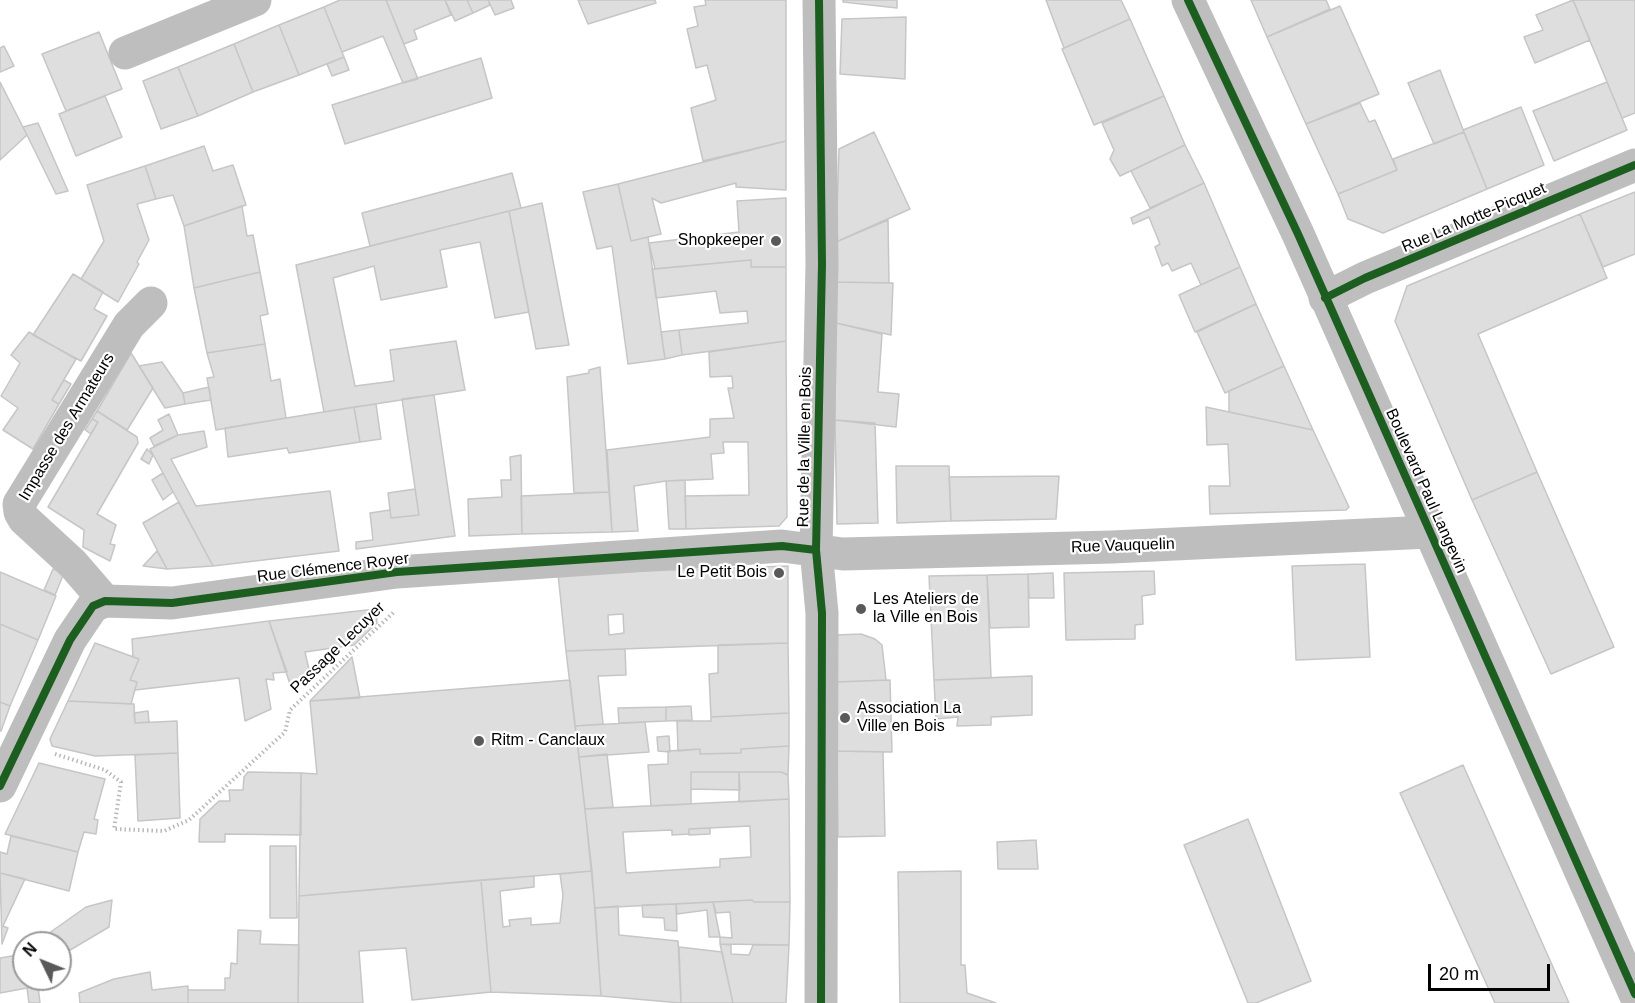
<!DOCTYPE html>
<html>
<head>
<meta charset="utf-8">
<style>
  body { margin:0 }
  #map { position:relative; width:1635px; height:1003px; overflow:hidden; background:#fff; font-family:Helvetica,sans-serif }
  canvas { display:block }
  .north { position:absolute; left:12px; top:931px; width:60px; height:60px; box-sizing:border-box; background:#fff; border:2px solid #999; border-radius:50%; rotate:313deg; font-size:16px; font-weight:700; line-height:24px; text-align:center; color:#000 }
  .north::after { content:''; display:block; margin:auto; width:21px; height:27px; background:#595959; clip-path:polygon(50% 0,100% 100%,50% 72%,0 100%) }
  .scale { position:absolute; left:1428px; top:964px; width:122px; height:27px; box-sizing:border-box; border:3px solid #000; border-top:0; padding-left:8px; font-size:18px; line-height:21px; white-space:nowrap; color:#000; -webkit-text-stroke:4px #fff; paint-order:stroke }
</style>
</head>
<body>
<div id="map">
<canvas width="1635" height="1003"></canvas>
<div class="north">N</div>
<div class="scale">20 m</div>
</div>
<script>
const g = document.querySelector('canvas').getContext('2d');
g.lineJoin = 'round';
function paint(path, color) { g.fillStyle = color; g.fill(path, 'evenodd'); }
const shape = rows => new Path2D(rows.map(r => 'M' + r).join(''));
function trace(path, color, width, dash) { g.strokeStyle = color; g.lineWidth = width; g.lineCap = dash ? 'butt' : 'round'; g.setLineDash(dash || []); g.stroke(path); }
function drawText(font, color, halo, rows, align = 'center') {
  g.font = font + ' Helvetica,sans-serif'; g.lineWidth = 4.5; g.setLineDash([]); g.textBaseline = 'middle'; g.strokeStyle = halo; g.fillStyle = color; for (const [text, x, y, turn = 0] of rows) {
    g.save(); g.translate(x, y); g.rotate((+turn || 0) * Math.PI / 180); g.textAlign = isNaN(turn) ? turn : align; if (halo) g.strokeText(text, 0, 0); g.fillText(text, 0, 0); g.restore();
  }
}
const building = shape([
  [340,0,386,0,418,79,403,83,383,36,342,52,324,7,340,0],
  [386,0,445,0,451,15,414,30,417,39,404,44,386,0],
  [445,0,467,0,473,13,455,21,445,0],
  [467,0,488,0,490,5,473,13,467,0],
  [488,0,511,0,514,8,495,15,488,0],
  [578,0,655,0,656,3,588,24,578,0],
  [705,0,786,0,786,141,703,161,691,108,716,100,707,65,696,68,687,29,698,26,694,7,706,5,705,0],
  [843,0,897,0,897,8,843,2,843,0],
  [1046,0,1121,0,1130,19,1064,48,1046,0],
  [1251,0,1326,0,1330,9,1267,37,1251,0],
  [1573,0,1635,0,1635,113,1622,118,1573,0],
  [1573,0,1590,40,1535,63,1524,37,1543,30,1536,15,1573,0],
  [1340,6,1379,94,1306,124,1267,37,1340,6],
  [324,7,344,57,299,75,279,25,324,7],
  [906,17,905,79,840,74,842,19,906,17],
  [1130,19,1164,96,1094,125,1062,49,1130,19],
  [279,25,299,75,253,92,234,44,279,25],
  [99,32,122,89,66,111,42,54,99,32],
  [234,44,253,92,198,116,178,67,234,44],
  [4,46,14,66,0,72,0,48,4,46],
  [344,57,349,70,332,76,327,64,344,57],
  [481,58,492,98,345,144,332,105,481,58],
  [178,67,198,116,161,129,143,81,178,67],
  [1440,70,1464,132,1434,144,1408,83,1440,70],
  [0,82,27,135,0,160,0,82],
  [1607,82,1627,130,1554,161,1533,111,1607,82],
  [105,96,122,137,76,156,59,114,105,96],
  [1164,96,1185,145,1120,176,1110,159,1114,150,1102,123,1164,96],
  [1360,103,1369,122,1375,120,1397,170,1338,194,1306,124,1360,103],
  [1521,107,1544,165,1487,189,1463,130,1521,107],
  [38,123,68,191,56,194,23,127,38,123],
  [874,132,910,209,836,242,839,149,874,132],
  [1464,132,1487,189,1383,233,1348,219,1338,194,1397,170,1393,159,1464,132],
  [786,141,786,190,736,187,736,183,661,203,652,198,661,234,631,241,618,184,786,141],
  [1185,145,1204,183,1150,208,1131,171,1185,145],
  [204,146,213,171,233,165,246,205,184,226,173,195,156,199,145,166,204,146],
  [145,166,156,199,137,204,149,240,137,262,139,264,118,302,81,279,104,241,87,185,145,166],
  [512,173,521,208,370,246,362,213,512,173],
  [1204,183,1240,267,1201,285,1191,263,1172,271,1168,263,1162,266,1155,247,1160,244,1149,217,1133,224,1131,218,1204,183],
  [618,184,631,241,648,237,665,359,628,364,612,246,597,249,583,192,618,184],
  [1635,192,1635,254,1603,267,1580,214,1635,192],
  [786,198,786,267,751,267,751,260,655,269,649,243,739,232,737,201,786,198],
  [542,203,569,345,536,349,509,211,542,203],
  [242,206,247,236,253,235,260,272,194,288,184,226,242,206],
  [509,211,529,312,495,318,480,242,440,250,447,287,381,300,374,266,333,278,355,386,394,381,390,350,456,341,465,390,324,412,296,265,509,211],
  [1580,214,1607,278,1478,334,1537,472,1472,500,1395,321,1407,286,1580,214],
  [888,220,889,283,836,282,836,242,888,220],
  [751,260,751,267,786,267,786,341,682,355,679,330,748,323,747,311,720,313,716,291,656,298,652,269,751,260],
  [1240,267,1256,304,1195,332,1179,295,1240,267],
  [260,272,268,314,260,316,265,344,207,353,194,288,260,272],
  [73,274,103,292,94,309,107,316,81,361,33,335,73,274],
  [836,282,893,283,891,335,836,323,836,282],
  [1256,304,1284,366,1225,393,1197,332,1256,304],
  [836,323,882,334,878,392,899,394,896,427,835,420,836,323],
  [679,330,682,355,665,359,661,332,679,330],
  [29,332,76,359,52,400,59,404,33,449,3,430,18,408,1,396,20,363,11,355,29,332],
  [786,341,787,517,779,526,686,529,685,496,749,495,748,442,723,442,724,453,711,454,713,479,666,481,634,486,638,531,612,532,607,450,710,437,710,419,734,418,728,388,733,388,732,376,710,377,709,352,786,341],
  [265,344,271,381,280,379,286,418,216,430,207,378,214,377,207,353,265,344],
  [131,353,153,388,127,430,97,411,131,353],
  [162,362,183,393,185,404,165,408,139,366,162,362],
  [1284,366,1313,430,1229,412,1229,391,1284,366],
  [600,367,609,492,574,493,567,377,589,373,589,370,600,367],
  [64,380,71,384,59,404,52,400,64,380],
  [209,387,211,400,185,404,183,393,209,387],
  [434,395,455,536,356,549,356,542,373,540,370,513,390,510,391,518,419,515,402,399,434,395],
  [376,404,381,439,360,442,354,407,376,404],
  [354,407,360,442,289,453,287,448,228,457,225,428,354,407],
  [1206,407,1313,430,1349,507,1346,510,1210,514,1209,486,1230,486,1228,444,1207,445,1206,407],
  [97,411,137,437,138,443,97,514,116,525,110,544,115,545,110,561,83,547,84,530,48,507,98,422,92,419,97,411],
  [169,414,178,435,154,446,150,438,163,430,158,420,169,414],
  [92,419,98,422,91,434,85,430,92,419],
  [835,420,875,423,878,523,837,524,835,420],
  [204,431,207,447,171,459,196,506,330,491,339,551,213,566,150,449,178,435,204,431],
  [147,449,153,455,149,464,141,459,147,449],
  [521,455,522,534,469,536,468,499,502,497,501,480,511,480,510,457,521,455],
  [896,466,949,466,951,521,897,523,896,466],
  [1537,472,1614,647,1551,674,1472,500,1537,472],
  [163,473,173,492,163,500,152,480,163,473],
  [1059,476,1056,519,951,521,949,477,1059,476],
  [685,480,686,529,669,529,666,481,685,480],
  [415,489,419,515,391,518,388,493,415,489],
  [609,492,612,532,522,534,521,496,609,492],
  [179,502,213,566,167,569,143,523,179,502],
  [157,551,167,569,143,566,157,551],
  [1365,564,1370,657,1296,660,1292,566,1365,564],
  [788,566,788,643,566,651,558,574,788,566],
  [623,614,624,633,609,635,608,615,623,614],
  [53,569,64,573,55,595,44,590,53,569],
  [1154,571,1155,594,1142,596,1143,624,1135,625,1135,639,1066,640,1064,573,1154,571],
  [0,572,56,596,38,640,0,624,0,572],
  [1053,573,1054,598,1029,598,1028,574,1053,573],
  [1028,574,1029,627,990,628,987,575,1028,574],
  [987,575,991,678,934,680,929,576,987,575],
  [376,609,377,623,354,645,305,652,310,674,292,690,269,621,376,609],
  [269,621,287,672,273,673,274,680,266,679,271,709,245,721,239,678,135,690,137,682,130,680,139,659,133,657,132,639,269,621],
  [0,624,38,640,10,706,0,702,0,624],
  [861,634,875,639,882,645,886,680,836,682,836,635,861,634],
  [95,643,139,659,130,680,137,682,131,704,68,701,95,643],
  [788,643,789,713,711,717,709,674,718,673,718,645,788,643],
  [625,649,626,675,598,676,603,724,575,726,566,651,625,649],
  [352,657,360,698,310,701,352,657],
  [1032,676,1032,715,991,717,991,725,957,726,958,717,936,719,934,680,1032,676],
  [570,680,592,871,299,896,301,773,317,774,310,701,570,680],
  [890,680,892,752,837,751,836,682,890,680],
  [68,701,134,704,135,723,177,721,178,753,95,756,52,746,50,739,68,701],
  [0,702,10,706,1,731,0,731,0,702],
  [691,706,692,720,666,721,666,707,691,706],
  [666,707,666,721,619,723,618,708,666,707],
  [148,711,149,722,135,723,134,713,148,711],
  [789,713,789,746,741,749,741,753,700,754,700,749,678,751,677,721,711,721,711,717,789,713],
  [645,722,649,752,579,757,575,726,645,722],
  [669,736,670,752,658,751,657,737,669,736],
  [789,746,788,775,781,772,691,772,691,804,651,806,648,765,668,764,668,751,700,749,700,754,741,753,741,749,789,746],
  [837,751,883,752,885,836,838,837,837,751],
  [178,753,180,818,138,821,135,755,178,753],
  [607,754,613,807,585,809,579,757,607,754],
  [39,763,105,779,94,819,98,820,96,834,84,832,78,852,5,834,39,763],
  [1463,765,1569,1003,1495,1003,1400,793,1463,765],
  [248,772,301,773,301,835,225,834,225,842,199,842,200,819,219,801,230,801,229,790,243,790,244,777,248,772],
  [691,772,739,772,740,790,691,789,691,772],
  [739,772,781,772,788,775,789,799,739,802,739,772],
  [789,799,790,902,754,902,752,900,595,908,585,809,789,799],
  [750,826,751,857,720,859,720,867,626,873,623,832,672,830,672,835,689,834,689,829,750,826],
  [1248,819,1311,981,1256,1003,1248,1003,1184,845,1248,819],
  [710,828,710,834,689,835,689,829,710,828],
  [11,836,78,852,69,891,0,873,0,852,7,854,11,836],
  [1036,840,1038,869,998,869,997,842,1036,840],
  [270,846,296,846,297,918,270,918,270,846],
  [592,871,601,996,491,992,481,880,534,876,534,887,500,891,503,927,510,926,509,920,531,918,531,925,560,923,563,895,560,874,592,871],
  [961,871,961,965,965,965,967,993,996,1003,900,1003,898,872,961,871],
  [0,873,25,879,3,926,8,928,2,944,0,873],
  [481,880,491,992,412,1000,406,948,359,951,363,1003,298,1003,299,896,481,880],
  [112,900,109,927,60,956,60,943,35,943,86,907,112,900],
  [752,900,754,902,790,902,789,945,720,944,720,937,732,938,730,912,716,913,713,902,752,900],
  [713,902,720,937,709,937,707,910,677,914,676,904,713,902],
  [676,904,677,931,665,930,664,918,643,917,642,905,676,904],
  [618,906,619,935,678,941,681,1003,601,996,595,908,618,906],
  [238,930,261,931,260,944,299,945,298,1003,188,1003,188,990,225,990,225,978,230,978,231,963,237,964,238,930],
  [720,944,731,945,731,954,749,955,753,945,789,945,786,1003,733,1003,720,944],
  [679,947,722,952,733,1003,681,1003,679,947],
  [24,954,24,979,37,979,38,986,0,993,0,958,24,954],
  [150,972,152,990,188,986,188,1003,80,1003,79,993,114,979,150,972],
  [38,986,40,1003,29,1003,27,988,38,986]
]);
const path = shape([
  [55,754,105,770,121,782,114,829,164,831,189,820,285,732,290,710,394,612]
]);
const minor = shape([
  [819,0,822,264,816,550,822,613,821,1003],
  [125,53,255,0],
  [1325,298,1365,278,1635,165],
  [105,601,73,564,24,519,20,512,19,504,129,325,151,303],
  [0,786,70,640,93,606,105,601,172,603,397,572,782,546,843,554,1112,547,1429,532]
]);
const tertiary = shape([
  [1188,0,1298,234,1635,994]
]);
const cycleway = shape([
  [819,0,822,264,816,550,822,613,821,1003],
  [1188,0,1298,234,1635,994],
  [1325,298,1365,278,1635,165],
  [0,786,70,640,93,606,105,601,172,603,397,572,782,546,816,550]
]);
const markers = [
  [776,241,6,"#595959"],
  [779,573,6,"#595959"],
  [861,609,6,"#595959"],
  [845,718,6,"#595959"],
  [479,741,6,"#595959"]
];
const streetNames = [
  ["Rue La Motte-Picquet",1474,218,-23],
  ["Impasse des Armateurs",67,427,-59],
  ["Rue de la Ville en Bois",805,447,-89],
  ["Boulevard Paul Langevin",1426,491,66],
  ["Rue Vauquelin",1123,546,-2],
  ["Rue Clémence Royer",333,568,-7],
  ["Passage Lecuyer",338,648,-44]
];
const poiNames = [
  ["Shopkeeper",764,241,"right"],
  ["Le Petit Bois",767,573,"right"],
  ["Les Ateliers de",873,600],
  ["la Ville en Bois",873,618],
  ["Association La",857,709],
  ["Ville en Bois",857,727],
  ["Ritm - Canclaux",491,741]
];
paint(building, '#dedede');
trace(building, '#c6c6c6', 1.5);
trace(path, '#b9b9b9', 4, [1.5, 3]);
trace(minor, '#bebebe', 33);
trace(tertiary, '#bebebe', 33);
trace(cycleway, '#1b5e20', 8);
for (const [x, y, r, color] of markers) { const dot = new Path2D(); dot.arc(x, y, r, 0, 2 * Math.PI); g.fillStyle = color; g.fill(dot); trace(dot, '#fff', 2); }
drawText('16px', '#000', '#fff', streetNames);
drawText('16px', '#000', '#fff', poiNames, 'left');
</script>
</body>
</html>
